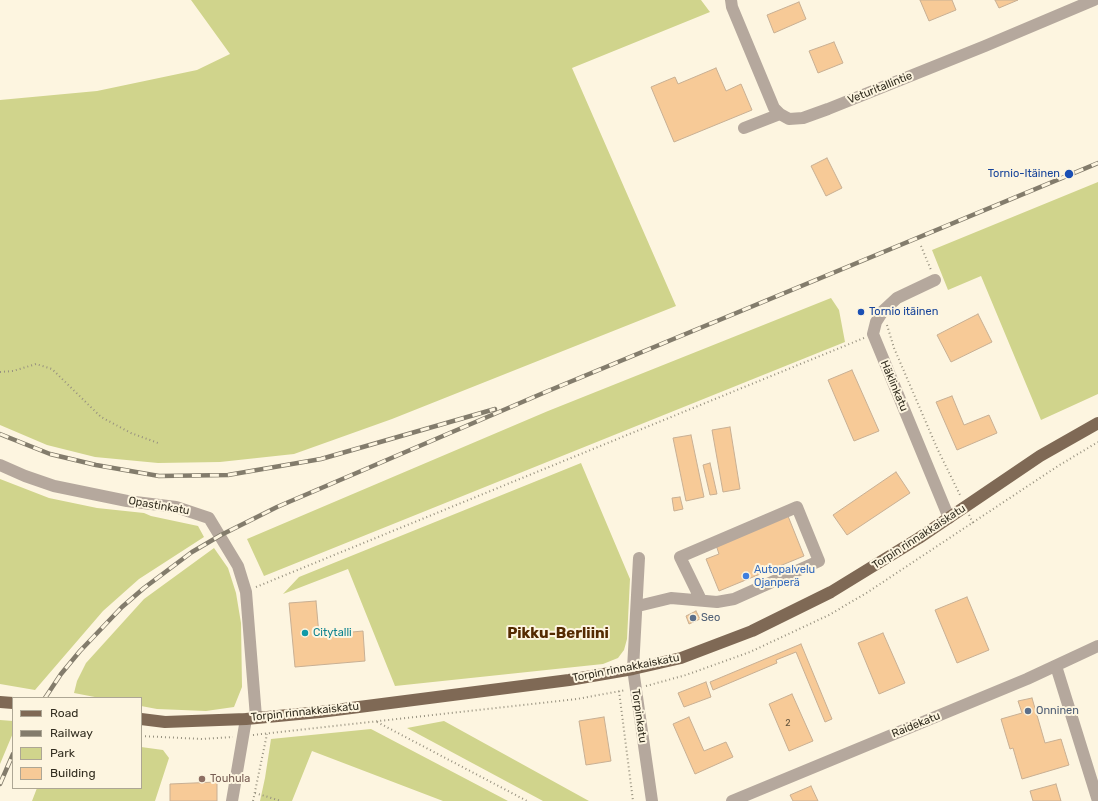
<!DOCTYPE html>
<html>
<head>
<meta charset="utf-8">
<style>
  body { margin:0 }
  #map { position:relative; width:1098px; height:801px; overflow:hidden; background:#fdf5e0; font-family:Rubik,sans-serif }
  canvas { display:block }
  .legend { position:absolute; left:12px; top:697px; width:130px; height:92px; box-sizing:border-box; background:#fdf5e0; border:1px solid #ada694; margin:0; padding:5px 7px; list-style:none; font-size:12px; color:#342f21 }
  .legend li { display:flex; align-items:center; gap:8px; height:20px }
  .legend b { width:20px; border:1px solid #ada694 }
</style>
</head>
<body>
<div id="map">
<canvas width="1098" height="801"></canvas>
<ul class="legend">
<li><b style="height:5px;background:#7f6955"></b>Road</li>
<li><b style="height:5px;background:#837c6c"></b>Railway</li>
<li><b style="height:11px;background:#d0d48c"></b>Park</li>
<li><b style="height:11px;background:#f7ca97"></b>Building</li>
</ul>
</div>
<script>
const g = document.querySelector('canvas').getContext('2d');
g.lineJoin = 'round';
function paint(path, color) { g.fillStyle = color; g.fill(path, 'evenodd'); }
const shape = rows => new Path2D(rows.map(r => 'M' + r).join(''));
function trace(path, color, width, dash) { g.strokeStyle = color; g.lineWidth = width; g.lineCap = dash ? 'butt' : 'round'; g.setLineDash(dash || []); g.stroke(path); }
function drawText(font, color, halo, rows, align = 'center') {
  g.font = font + ' Rubik,sans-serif'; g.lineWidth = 4; g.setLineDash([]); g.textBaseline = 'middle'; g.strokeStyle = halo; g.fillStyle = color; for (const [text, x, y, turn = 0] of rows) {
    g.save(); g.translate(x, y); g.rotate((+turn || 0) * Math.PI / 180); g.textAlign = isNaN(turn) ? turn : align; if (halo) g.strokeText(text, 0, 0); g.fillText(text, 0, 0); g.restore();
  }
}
const green = shape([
  [191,0,701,0,710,12,572,68,676,306,392,419,294,454,220,462,158,463,95,457,47,445,0,425,0,100,97,91,197,70,230,54],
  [1098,182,1098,394,1041,420,981,276,948,290,932,250],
  [831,298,839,310,845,342,264,576,247,539,548,411],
  [581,463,630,579,627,639,624,650,618,658,603,664,395,686,348,569,283,594,299,577],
  [0,479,49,498,97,508,144,513,151,516,198,526,204,537,139,579,103,611,35,690,0,684],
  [214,548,228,568,236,593,241,623,242,687,234,707,206,711,157,709,141,706,141,698,100,698,74,693,77,681,86,663,144,599],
  [0,720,13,721,13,733,0,764],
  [444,721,589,801,543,801,407,728],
  [371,729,508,801,443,801,312,751,292,801,260,801,265,778,271,739],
  [141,747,163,750,169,758,155,801,32,801,37,788,141,788]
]);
const building = shape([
  [920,0,952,0,956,10,929,21,920,0],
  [995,0,1018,0,999,8,995,0],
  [799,2,806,19,774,33,767,15,799,2],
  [834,42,843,63,818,73,809,51,834,42],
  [716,68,726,91,741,84,752,110,674,142,651,87,675,77,678,84,716,68],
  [827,158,842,188,826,196,811,166,827,158],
  [978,314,992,342,951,362,937,335,978,314],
  [852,370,879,431,854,441,828,380,852,370],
  [952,396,964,425,989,415,997,433,957,450,936,402,952,396],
  [730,427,740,489,723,492,712,430,730,427],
  [691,435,704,497,686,501,673,438,691,435],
  [710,463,717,494,710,495,703,465,710,463],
  [896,472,910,493,847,535,833,515,896,472],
  [680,497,683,509,674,511,672,498,680,497],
  [788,516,804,556,719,591,706,559,719,554,716,545,788,516],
  [967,597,989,650,957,663,935,610,967,597],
  [316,601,319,635,363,631,365,661,295,667,289,603,316,601],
  [696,611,700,619,689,624,686,616,696,611],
  [883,633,905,683,879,694,858,643,883,633],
  [801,644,832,719,825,722,796,652,776,660,777,663,713,690,710,682,801,644],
  [706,682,711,697,684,707,678,693,706,682],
  [792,694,813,741,789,751,769,704,792,694],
  [1032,698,1045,743,1061,739,1069,765,1022,779,1013,748,1010,749,1001,719,1022,713,1018,701,1032,698],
  [604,717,611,761,586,765,579,721,604,717],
  [689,717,704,751,726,742,733,757,695,774,673,724,689,717],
  [217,782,217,801,170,801,170,784,217,782],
  [1056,784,1061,801,1033,801,1030,791,1056,784],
  [811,786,818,801,793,801,790,795,811,786]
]);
const path = shape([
  [921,246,931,270],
  [887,325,894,348,937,448,961,497],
  [0,372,13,371,36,364,52,369,101,417,131,433,158,443],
  [969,515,973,523],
  [256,587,864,338],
  [646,686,686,675,750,652,829,615,868,592,1058,466,1098,442],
  [619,691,633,801],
  [377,722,527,801],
  [253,735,577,699,626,690],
  [141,736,202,739,233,737],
  [255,793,281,801],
  [253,801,267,734]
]);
const minor = shape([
  [731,0,732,7,774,108,780,114,789,119,803,118,828,109,985,46,1094,0],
  [744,128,780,114],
  [935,280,897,298,883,311,876,322,873,334,949,518],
  [0,465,25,476,54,486,127,501,176,507,209,518,238,566,246,592,256,717],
  [639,558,633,669,652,801],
  [638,606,671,598,717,602,734,599,819,561,797,507,680,557,701,600],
  [1056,666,1098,801],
  [232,801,246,719],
  [732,801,1027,679,1098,646]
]);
const major = shape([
  [0,702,13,703],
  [141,719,165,722,246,719,320,712,569,680,633,669,681,658,752,631,831,592,919,538,1040,456,1098,423]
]);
const rail = shape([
  [0,434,50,454,96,465,159,476,228,475,321,459,495,409],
  [45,698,61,674,80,651,122,607,144,588,192,552,221,535,277,507,548,391,1098,163],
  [0,784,13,754]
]);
const markers = [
  [1069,174,5,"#1a4fb4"],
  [861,312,4,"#1a4fb4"],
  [746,576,4,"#3f7fe0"],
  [693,618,4,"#5c6f8a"],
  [305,633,4,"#0f9aa8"],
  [1028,711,4,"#5c6f8a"],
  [202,779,4,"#8d6e63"]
];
const numberNames = [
  ["2",788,723]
];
const streetNames = [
  ["Veturitallintie",880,88,-22],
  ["Häklinkatu",894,386,67],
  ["Opastinkatu",159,506,10],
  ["Torpin rinnakkaiskatu",919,537,-33],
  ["Torpin rinnakkaiskatu",626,668,-11],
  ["Torpin rinnakkaiskatu",305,712,-6],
  ["Torpinkatu",639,716,82],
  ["Raidekatu",916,725,-22]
];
const transitNames = [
  ["Tornio-Itäinen",1060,174],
  ["Tornio itäinen",869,312,"left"]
];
const shopNames = [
  ["Autopalvelu",754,570],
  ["Ojanperä",754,583]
];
const serviceNames = [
  ["Seo",701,618],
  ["Onninen",1036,711]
];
const cultureNames = [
  ["Citytalli",313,633]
];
const educationNames = [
  ["Touhula",210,779]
];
const districtNames = [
  ["Pikku-Berliini",558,634]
];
paint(green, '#d0d48c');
paint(building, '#f7ca97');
trace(building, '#c8af93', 1);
trace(path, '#97917f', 2, [1, 3]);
trace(minor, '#b5a89d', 12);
trace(major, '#7f6955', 12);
trace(rail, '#837c6c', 4.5);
trace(rail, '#fdf5e0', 3, [9]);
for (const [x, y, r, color] of markers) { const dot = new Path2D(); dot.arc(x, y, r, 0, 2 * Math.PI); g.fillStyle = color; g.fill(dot); trace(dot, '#fdf5e0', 1.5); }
drawText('9px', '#65563e', null, numberNames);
drawText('11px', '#342f21', '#fdf5e0', streetNames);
drawText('11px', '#164399', '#fdf5e0', transitNames, 'right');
drawText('11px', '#366cbe', '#fdf5e0', shopNames, 'left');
drawText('11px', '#4e5e75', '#fdf5e0', serviceNames, 'left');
drawText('11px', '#0d838f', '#fdf5e0', cultureNames, 'left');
drawText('11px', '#785e54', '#fdf5e0', educationNames, 'left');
drawText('bold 15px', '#542a00', '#fdf5e0', districtNames);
</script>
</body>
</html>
